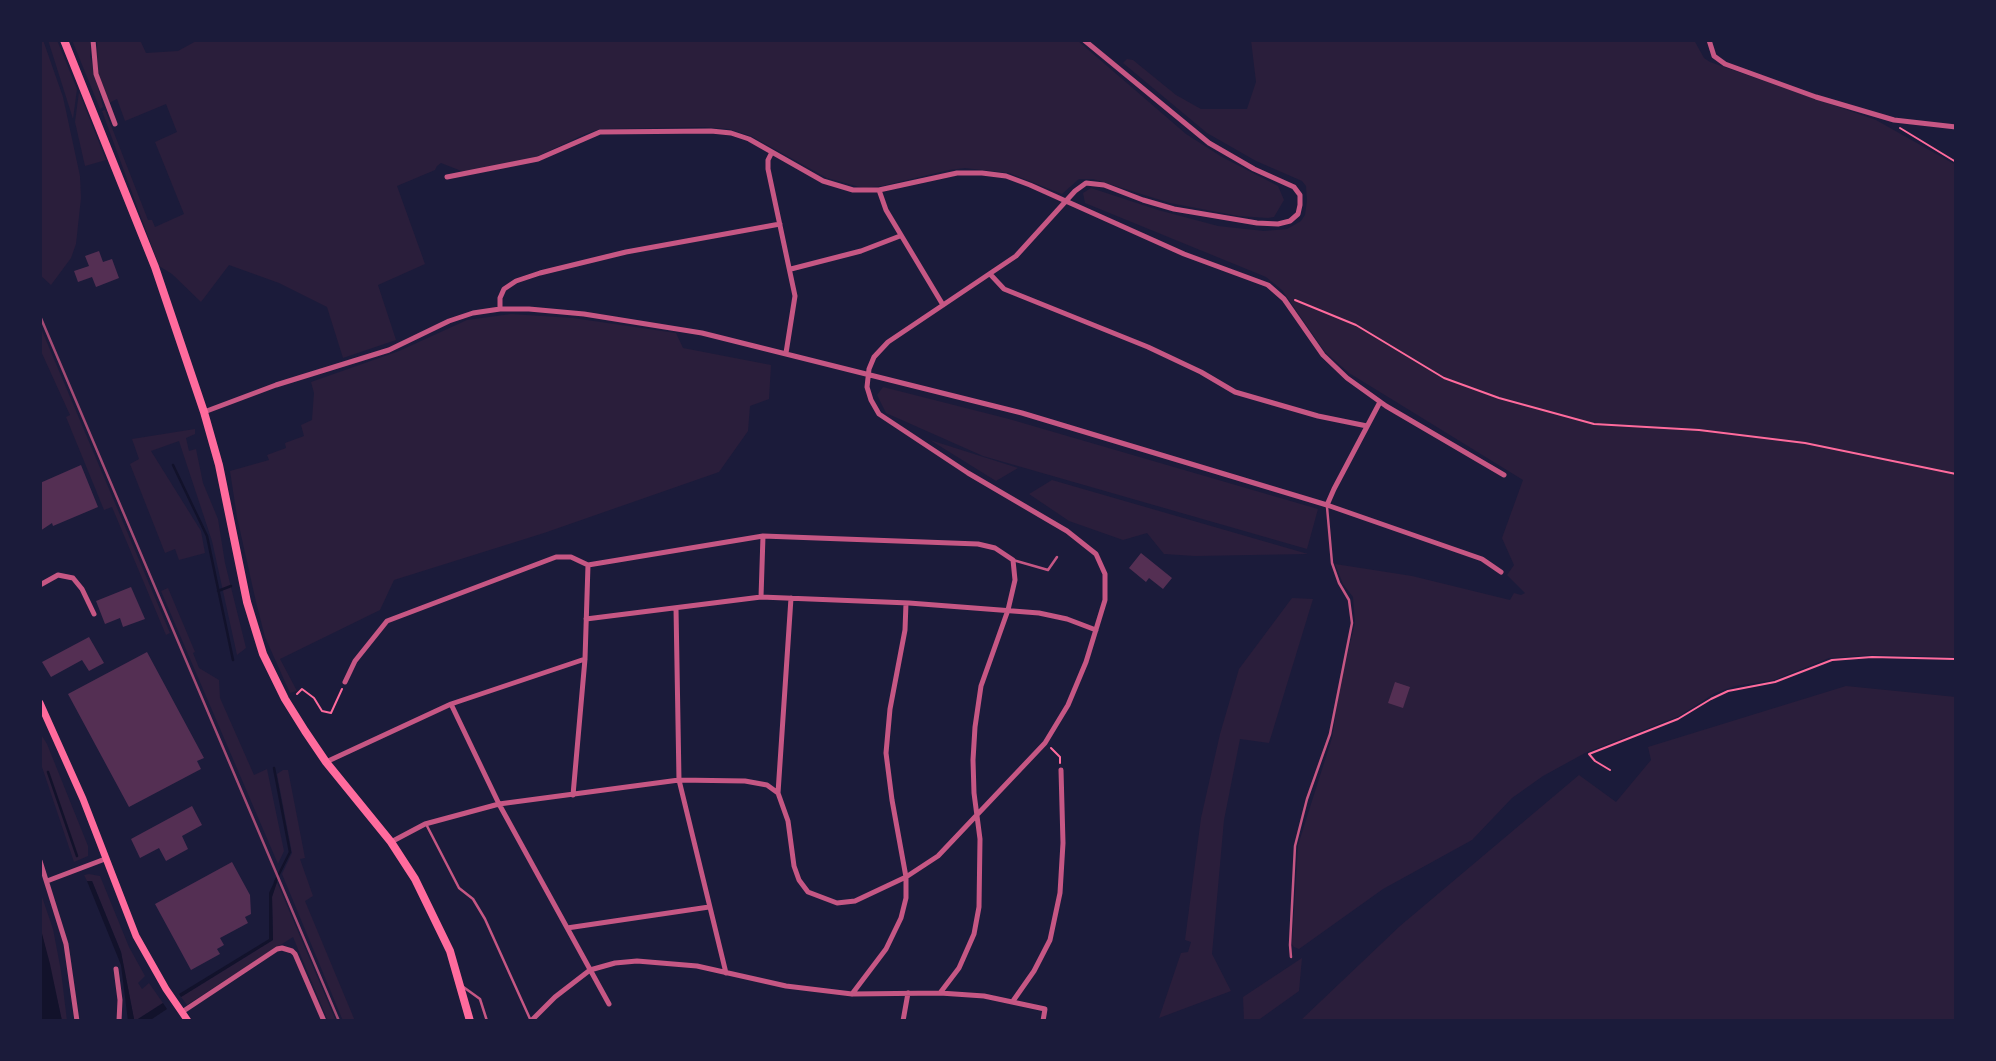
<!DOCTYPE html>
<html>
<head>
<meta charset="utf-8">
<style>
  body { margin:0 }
  #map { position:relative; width:1996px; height:1061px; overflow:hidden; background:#1b1b3a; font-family:Raleway,sans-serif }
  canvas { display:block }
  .frame { position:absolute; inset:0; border:42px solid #1b1b3a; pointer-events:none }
</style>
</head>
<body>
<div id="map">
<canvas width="1996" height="1061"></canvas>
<div class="frame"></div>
</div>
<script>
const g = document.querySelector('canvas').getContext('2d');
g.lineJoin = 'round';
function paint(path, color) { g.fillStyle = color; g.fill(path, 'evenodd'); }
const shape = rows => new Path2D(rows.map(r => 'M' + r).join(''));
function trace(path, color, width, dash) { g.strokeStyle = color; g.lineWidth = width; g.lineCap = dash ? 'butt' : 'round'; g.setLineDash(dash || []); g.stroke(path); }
const green = shape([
  [40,40,43,40,63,97,80,176,81,198,76,244,71,258,51,285,40,275],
  [48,40,57,40,77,89,73,119],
  [72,40,91,40,90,56,103,107,100,109],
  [97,40,140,40,146,53,178,51,198,40,1077,40,1186,134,1222,157,1278,186,1284,200,1274,217,1268,218,1238,216,1170,203,1093,179,1079,179,1062,194,1009,173,965,168,949,170,882,186,863,188,827,178,751,136,729,129,703,127,600,129,585,134,534,158,464,172,441,163,437,166,435,170,397,186,425,264,378,285,396,340,343,358,327,307,279,283,229,265,201,302,172,274,159,266,102,111,105,110,148,220,152,220,155,227,184,214,155,142,177,132,166,104,125,121,117,99,109,103,98,72],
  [1251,40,1694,40,1704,58,1710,62,1876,120,1956,165,1956,657,1872,655,1829,658,1774,680,1735,686,1715,693,1679,716,1585,753,1543,776,1512,798,1472,840,1383,889,1299,949,1294,947,1292,944,1298,845,1332,738,1340,685,1355,623,1353,597,1343,584,1335,564,1412,576,1510,600,1514,593,1521,595,1525,593,1507,575,1514,565,1502,538,1523,480,1349,373,1325,352,1282,290,1266,277,1085,203,1083,193,1091,188,1158,210,1218,226,1264,231,1287,229,1301,221,1305,215,1307,201,1306,186,1302,181,1256,161,1207,133,1123,63,1127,59,1133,60,1176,95,1201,109,1247,109,1256,82],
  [79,92,106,160,85,166,75,122],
  [511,314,573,318,676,333,683,348,771,365,769,399,750,406,748,431,719,472,544,533,394,580,380,610,280,659,297,691,290,693,265,637,256,602,237,517,230,471,269,460,267,455,286,448,285,443,304,436,301,425,312,420,314,393,311,382,399,351,467,320],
  [40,326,170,633,166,635,112,507,104,510,66,417,70,415,40,349],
  [883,387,1009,419,1318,509,1307,549,983,456,886,413,877,395],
  [195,429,195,434,186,438,189,451,196,449,203,483,218,519,225,563,246,648,237,655,212,541,179,441,151,451,201,531,205,553,179,560,175,549,165,553,130,464,139,459,132,439],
  [930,440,1018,468,996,481],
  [1052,480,1308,554,1195,556,1164,554,1147,533,1123,540,1069,521,1029,494],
  [168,588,195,652,193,653,199,668,219,680,220,698,254,775,267,769,284,851,278,864,161,591],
  [1292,598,1313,599,1269,743,1240,739,1224,820,1212,954,1231,991,1159,1018,1181,953,1188,952,1191,942,1185,940,1201,818,1220,734,1239,669],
  [1846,686,1956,697,1956,1021,1300,1021,1400,926,1579,775,1616,802,1651,760,1648,747],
  [40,733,47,744,88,846,88,856,74,862,40,761],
  [283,770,288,770,305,858,300,859,313,896,305,901,355,1021,343,1021,282,874,292,853,277,774],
  [89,874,100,876,129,947,145,976,138,983,142,989,149,983,163,1003,138,1019,134,1019,121,952,92,881,87,881,84,875],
  [277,882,336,1021,328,1021,293,937,187,1005,181,997,273,940,272,897],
  [40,891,53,929,61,971,67,1021,62,1021,40,926],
  [1302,958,1299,991,1257,1021,1244,1021,1243,997]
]);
const water = shape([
  [276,878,277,882,272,897,273,940,181,997,179,994,269,939,269,893],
  [87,881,92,881,121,952,134,1019,138,1019,163,1003,167,1009,149,1021,128,1021,121,965],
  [40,926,50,964,62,1021,40,1021]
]);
const stream = shape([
  [173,465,207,536,233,660],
  [218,591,231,586],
  [274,768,290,852,275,882],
  [48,772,77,856]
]);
const building = shape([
  [99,251,103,262,112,259,119,278,96,287,92,277,78,282,74,271,89,266,85,256],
  [81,465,98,507,53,526,52,523,40,531,40,483],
  [1141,553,1172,578,1163,589,1149,578,1146,582,1129,568],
  [131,587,145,619,123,627,120,618,105,624,96,601],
  [89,637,104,663,89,671,82,660,51,677,42,662],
  [147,652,204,758,197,761,201,769,129,807,68,694],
  [1395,682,1410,687,1403,708,1388,703],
  [192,806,202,825,182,836,188,849,166,861,159,848,140,858,131,839],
  [232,862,250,895,251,914,245,917,248,923,220,938,224,945,217,949,220,954,191,970,155,904]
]);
const path = shape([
  [1900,128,1956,162],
  [1295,300,1356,325,1444,378,1499,398,1594,424,1699,430,1805,443,1956,474],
  [297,694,302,689,314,698,322,711,331,713,342,689],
  [1051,748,1060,757,1060,763],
  [1610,770,1595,761,1589,754,1678,719,1711,699,1728,691,1775,682,1832,660,1872,657,1956,659]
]);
const service = shape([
  [1013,560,1048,570,1057,557],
  [426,824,459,888,473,899,485,919,531,1021],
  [1291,957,1290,945,1295,846,1307,799,1330,734,1352,623,1349,600,1339,583,1332,563,1327,507],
  [462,986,480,999,487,1021]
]);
const minor = shape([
  [93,40,96,74,115,124],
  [1709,40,1714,56,1725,64,1816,97,1894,120,1956,127],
  [772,152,768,160,768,169,795,296,786,353],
  [447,177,538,159,600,132,711,131,731,133,749,139,823,181,853,190,879,190,957,173,982,173,1006,176,1030,185,1184,254,1268,285,1284,299,1323,355,1347,378,1386,406,1504,475],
  [879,190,886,210,943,305],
  [791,269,861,251,900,236],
  [990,274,1004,289,1148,347,1201,372,1235,392,1318,416,1367,426],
  [500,309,500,298,504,289,516,281,540,273,626,252,780,224],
  [204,412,276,385,389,350,449,321,473,313,500,309,529,309,584,314,702,333,1022,413,1327,505,1482,559,1501,572],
  [1327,505,1334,489,1380,402],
  [588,565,763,536,978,544,995,548,1013,560,1015,580,1008,610,981,686,975,727,973,760,974,793,980,839,979,907,974,934,959,968,940,993],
  [40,585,58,575,73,578,82,589,94,614],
  [761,597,763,536],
  [676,608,679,780,726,973],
  [586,619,761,597,909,603,1039,613,1067,619,1096,630],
  [345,682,355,661,387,621,556,557,571,557,588,565],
  [451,704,499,804,609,1004],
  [326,762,451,704,585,659],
  [778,793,791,598],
  [573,795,585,659,588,565],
  [391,842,425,824,499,804,679,780,745,781,767,785,778,793,788,821,794,866,799,880,808,892,837,903,855,901,906,877,938,856,1045,743,1068,705,1086,662,1105,600,1105,574,1096,554,1067,531,968,473,879,414,871,400,867,387,869,369,874,357,888,342,1016,256,1075,191,1086,183,1104,185,1143,200,1174,209,1257,223,1278,224,1290,221,1298,214,1300,205,1300,195,1294,187,1254,169,1209,143,1084,40],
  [40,861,66,944,77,1021],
  [47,881,105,859],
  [567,928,709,907],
  [116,969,120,1000,119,1021],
  [852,994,886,949,901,918,906,898,906,877,892,800,886,753,890,709,905,630,906,603],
  [1013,1001,1034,971,1050,940,1060,893,1063,843,1061,770],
  [182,1012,277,949,282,948,292,951,295,954,324,1021],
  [531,1021,555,997,590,970,615,963,637,961,697,966,786,986,852,994,940,993,984,996,1045,1009,1043,1021],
  [903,1021,908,993]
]);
const secondary = shape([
  [40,703,83,799,136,936,166,989,188,1021]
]);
const primary = shape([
  [64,40,155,267,204,412,219,465,247,602,263,654,285,699,305,731,326,762,391,842,415,879,450,951,470,1021]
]);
const rail = shape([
  [40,316,339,1021]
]);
paint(green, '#2a1e3b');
paint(water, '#12122b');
trace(stream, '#12122b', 2.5);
paint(building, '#542f53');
trace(path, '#ff6b9d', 2);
trace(service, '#c65784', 2.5);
trace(minor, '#c65784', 5);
trace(secondary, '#ff6b9d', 7);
trace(primary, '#ff6b9d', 8);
trace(rail, '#a44b75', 2.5);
</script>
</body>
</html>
